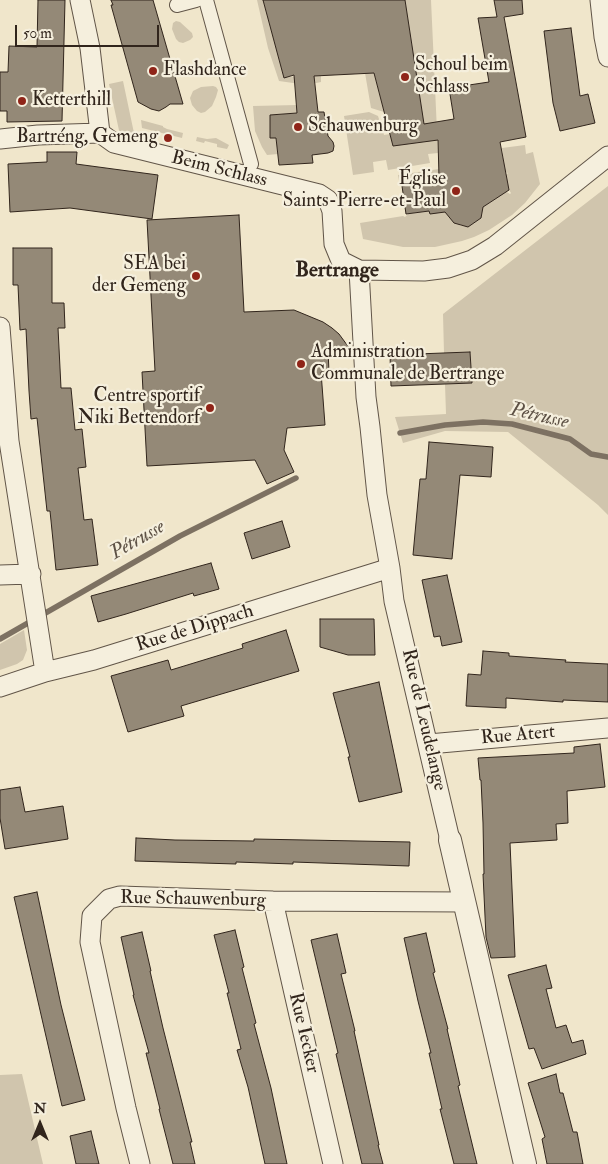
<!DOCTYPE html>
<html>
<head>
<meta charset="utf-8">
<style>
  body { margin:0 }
  #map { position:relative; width:608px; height:1164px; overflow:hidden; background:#f0e6cb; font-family:"IM FELL Double Pica",serif }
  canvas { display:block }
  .north { position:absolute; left:15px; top:1099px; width:50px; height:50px; -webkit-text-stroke:4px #f5efdd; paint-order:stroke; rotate:0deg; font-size:14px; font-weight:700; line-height:20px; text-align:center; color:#31251c }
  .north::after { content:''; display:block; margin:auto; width:18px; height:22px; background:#31251c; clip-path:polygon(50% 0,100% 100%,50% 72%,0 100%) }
  .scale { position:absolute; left:15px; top:25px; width:144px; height:22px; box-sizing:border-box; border:2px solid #31251c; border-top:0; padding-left:6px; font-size:15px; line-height:18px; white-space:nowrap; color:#31251c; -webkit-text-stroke:4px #f5efdd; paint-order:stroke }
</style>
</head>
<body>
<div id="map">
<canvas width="608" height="1164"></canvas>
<div class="north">N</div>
<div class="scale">50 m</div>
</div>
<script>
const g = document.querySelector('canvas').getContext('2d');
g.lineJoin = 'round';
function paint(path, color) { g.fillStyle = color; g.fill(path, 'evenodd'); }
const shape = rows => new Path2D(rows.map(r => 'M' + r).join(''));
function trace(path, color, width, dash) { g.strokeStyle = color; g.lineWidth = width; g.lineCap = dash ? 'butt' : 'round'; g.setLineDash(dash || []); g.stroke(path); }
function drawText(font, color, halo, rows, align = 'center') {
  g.font = font + ' "IM FELL Double Pica",serif'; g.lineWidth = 4.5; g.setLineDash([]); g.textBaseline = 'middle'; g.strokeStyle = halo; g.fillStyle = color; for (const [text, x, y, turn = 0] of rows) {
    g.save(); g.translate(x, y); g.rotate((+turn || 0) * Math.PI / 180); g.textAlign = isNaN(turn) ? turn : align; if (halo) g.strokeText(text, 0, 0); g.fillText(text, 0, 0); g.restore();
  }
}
const green = shape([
  [257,0,263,0,284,77,321,76,321,82,307,85,279,81,268,48],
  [405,0,431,0,438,153,428,154,430,163,388,170,386,160,373,162,374,172,353,175,344,116,369,112,378,116,384,135,390,134,393,146,426,141],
  [176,21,180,22,192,33,193,37,190,40,183,43,179,42,176,39,172,29,173,23],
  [365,73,374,73,384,112,371,108],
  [123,81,134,133,150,137,148,142,120,135,109,84],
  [213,86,216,87,218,90,216,97,212,106,205,112,201,113,197,111,192,105,190,98,193,91,201,87],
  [297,105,297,113,270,115,270,138,276,138,278,154,267,155,262,147,255,131,253,106],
  [141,120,163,126,163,127,167,129,183,133,182,138,142,128],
  [197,137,207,139,216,138,229,145,227,149,217,147,217,144,205,141,204,143,196,141],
  [525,145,526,154,533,152,540,184,525,203,512,215,489,230,474,237,462,241,435,247,403,247,363,239,360,223,403,216,405,217,408,214,450,207,450,217,451,219,461,222,460,225,462,226,474,223,482,213,478,203,488,204,505,191,510,194,511,193,509,190,506,175,508,173,505,172,502,148],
  [439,169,446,180,424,180,424,183,403,186,401,185,400,186,398,175],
  [608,186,608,515,598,505,508,432,445,431,403,443,395,417,446,414,445,384,472,383,470,352,444,353,443,314],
  [24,630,27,650,23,660,17,664,0,670,0,644],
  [22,1074,43,1164,0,1164,0,1075]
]);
const stream = shape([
  [400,433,445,425,483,422,512,424,570,439,591,454,608,457],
  [0,639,180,536,296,478]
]);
const building = shape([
  [38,0,65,0,62,121,7,122,7,111,0,111,0,72,8,72,9,46,37,47,38,0],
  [111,0,153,0,183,104,170,104,166,107,159,111,151,109,138,102,111,5,113,5,111,0],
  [263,0,405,0,424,124,454,119,449,88,489,82,478,18,497,17,494,0,522,0,523,14,504,17,526,137,500,142,509,190,483,207,481,218,468,227,454,223,445,212,430,214,429,211,406,214,402,186,424,183,424,180,439,177,438,140,393,146,374,73,314,76,318,112,324,112,328,136,333,142,334,146,333,151,328,153,312,155,313,163,279,165,276,138,270,138,270,115,297,113,294,75,284,78,263,0],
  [571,28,580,96,588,94,595,123,560,131,553,103,544,31,571,28],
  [47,152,77,152,76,164,158,175,152,219,70,208,10,212,8,164,47,162,47,152],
  [239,215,244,312,294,310,323,322,332,328,339,334,350,349,328,350,329,372,321,372,325,425,287,428,284,450,294,472,267,484,255,460,147,466,142,372,155,371,147,220,239,215],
  [13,248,52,248,52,303,64,303,65,328,58,328,61,388,71,388,75,430,82,429,86,467,78,468,84,520,92,519,98,565,56,570,50,511,47,511,37,418,31,419,29,391,26,329,20,330,18,285,13,285,13,248],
  [470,352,472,383,391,386,390,355,470,352],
  [429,442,493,447,491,477,460,475,452,559,413,555,420,479,426,479,429,442],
  [282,521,290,547,252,559,244,533,282,521],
  [211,563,219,589,194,596,193,593,126,614,98,622,91,596,211,563],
  [447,575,462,642,442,646,440,636,434,637,422,580,447,575],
  [320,619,374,619,375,655,348,655,320,647,320,619],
  [286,630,299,671,181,706,184,716,128,732,111,676,168,660,171,670,243,648,242,644,286,630],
  [483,651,509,653,509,656,566,660,565,662,608,664,608,702,563,700,563,702,506,698,506,708,466,706,468,674,481,675,483,651],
  [379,682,402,792,359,802,348,757,350,757,333,693,379,682],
  [600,744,605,787,567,791,568,823,556,824,557,840,510,843,515,957,491,958,486,937,483,874,484,874,483,823,481,780,480,780,478,758,574,753,574,747,600,744],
  [20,787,25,812,63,806,68,839,5,849,0,818,0,790,20,787],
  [136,838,175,840,254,841,254,839,410,842,409,866,293,862,293,864,236,862,236,864,135,861,136,838],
  [37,892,61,1005,85,1100,62,1106,14,897,37,892],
  [235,930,244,967,242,968,256,1023,254,1024,271,1088,287,1164,265,1164,248,1087,237,1050,241,1049,227,993,229,993,214,935,235,930],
  [142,932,151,971,150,971,163,1028,192,1142,190,1142,195,1164,173,1164,159,1109,160,1109,146,1053,149,1053,133,995,134,995,121,937,142,932],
  [426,933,435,972,433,973,448,1029,447,1029,460,1085,458,1086,477,1164,454,1164,440,1109,442,1109,429,1053,431,1053,418,1001,404,938,426,933],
  [337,934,346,973,341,974,355,1031,354,1031,379,1145,378,1145,383,1164,362,1164,336,1054,338,1053,311,940,337,934],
  [546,965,552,988,546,989,556,1028,566,1025,572,1043,583,1040,586,1054,542,1069,534,1048,529,1049,508,975,546,965],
  [556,1074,560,1093,563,1093,573,1132,577,1132,583,1164,547,1164,542,1139,545,1137,528,1083,556,1074],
  [91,1131,99,1164,76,1164,70,1136,91,1131]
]);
const pedestrian = shape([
  [206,0,251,164],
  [177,5,196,0]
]);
const minor = shape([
  [80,0,90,48,100,133,114,143,319,194,328,200,332,211,334,244,341,261,359,270,424,271,448,268,472,260,495,246,608,156],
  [600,0,604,37,608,57],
  [0,139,38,135,100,133],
  [359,270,366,397,370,427,377,495,390,568,394,601,450,840],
  [0,327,9,441,45,672],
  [0,575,31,574],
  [0,687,45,672,94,660,390,568],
  [429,744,608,728],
  [273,901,333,1164],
  [140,1164,126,1108,90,942,92,916,109,899,120,896,273,901,465,902]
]);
const tertiary = shape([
  [450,840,525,1164]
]);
const markers = [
  [153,71,5,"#8f2418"],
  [405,77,5,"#8f2418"],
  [22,101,5,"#8f2418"],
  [298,127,5,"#8f2418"],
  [168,138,5,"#8f2418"],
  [456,191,5,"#8f2418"],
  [196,276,5,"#8f2418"],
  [301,364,5,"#8f2418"],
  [210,408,5,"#8f2418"]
];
const poiNames = [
  ["Schoul beim",415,66],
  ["Schlass",415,88],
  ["Flashdance",163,71],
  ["Ketterthill",32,101],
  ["Schauwenburg",308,127],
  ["Bartréng, Gemeng",158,138,"right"],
  ["Église",446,180,"right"],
  ["Saints-Pierre-et-Paul",446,202,"right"],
  ["SEA bei",186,265,"right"],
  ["der Gemeng",186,287,"right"],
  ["Administration",311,353],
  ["Communale de Bertrange",311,375],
  ["Centre sportif",200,397,"right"],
  ["Niki Bettendorf",200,419,"right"]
];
const streetNames = [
  ["Beim Schlass",219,170,14],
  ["Rue de Dippach",195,629,-17],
  ["Rue de Leudelange",423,720,77],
  ["Rue Atert",518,736,-5],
  ["Rue Schauwenburg",193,900,1],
  ["Rue Iecker",303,1033,77]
];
const waterNames = [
  ["Pétrusse",539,417,13],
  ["Pétrusse",138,541,-30]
];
const quarterNames = [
  ["Bertrange",337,271]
];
paint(green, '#d0c5ad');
trace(stream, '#7d7162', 5.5);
paint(building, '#948977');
trace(building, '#31251c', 1);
trace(pedestrian, '#615548', 16);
trace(minor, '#615548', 21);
trace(tertiary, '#615548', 24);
trace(pedestrian, '#f5efdd', 14);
trace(minor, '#f5efdd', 19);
trace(tertiary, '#f5efdd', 22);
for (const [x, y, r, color] of markers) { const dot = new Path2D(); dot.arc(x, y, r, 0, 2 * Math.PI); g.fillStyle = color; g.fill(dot); trace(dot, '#f5efdd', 2); }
drawText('19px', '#31251c', '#f5efdd', poiNames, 'left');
drawText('19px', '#31251c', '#f5efdd', streetNames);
drawText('italic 20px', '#5d5145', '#f5efdd', waterNames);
drawText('bold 21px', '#31251c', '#f5efdd', quarterNames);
</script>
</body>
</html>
